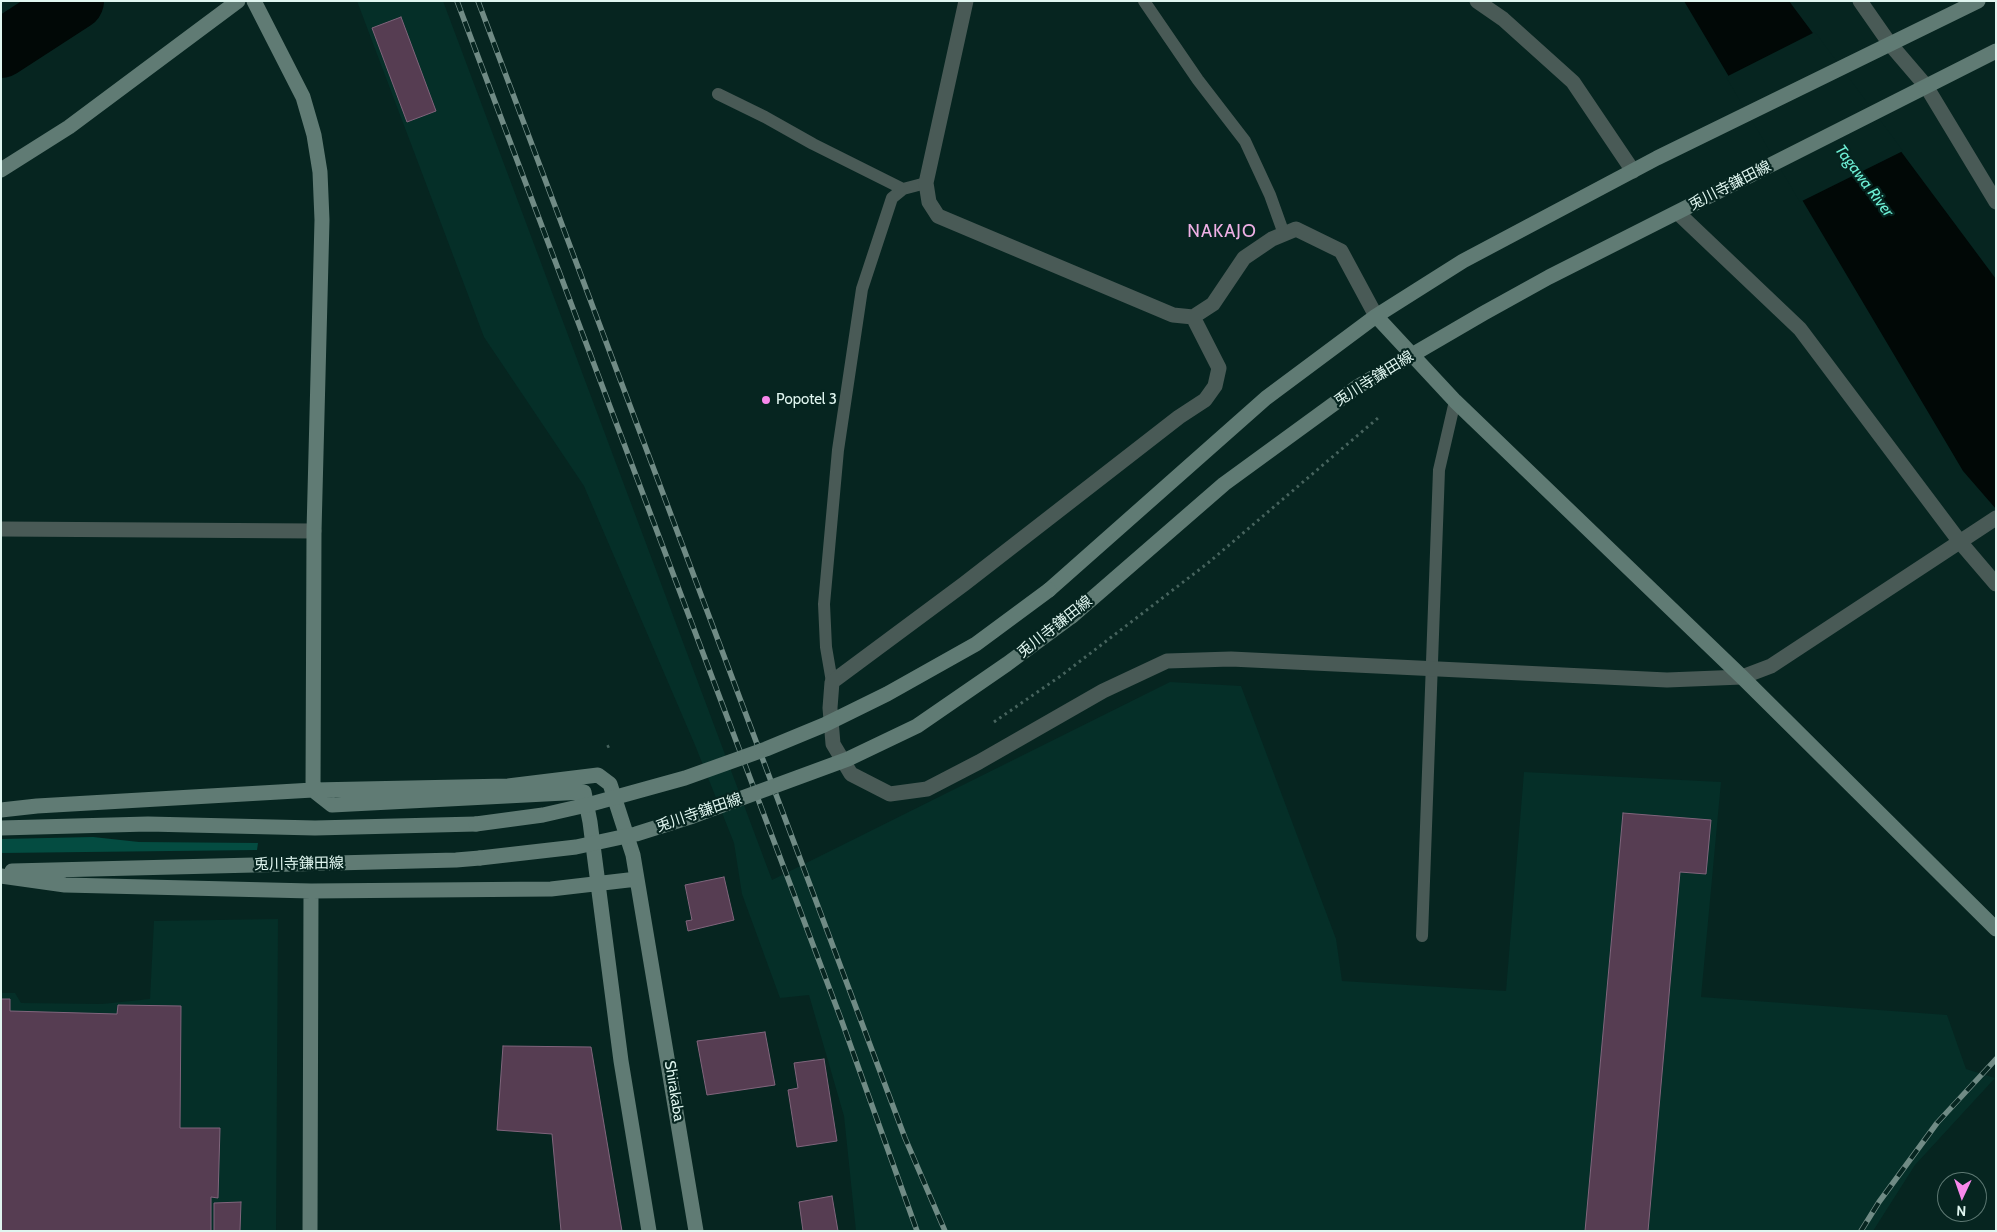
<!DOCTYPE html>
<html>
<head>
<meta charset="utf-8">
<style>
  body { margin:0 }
  #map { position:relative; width:1997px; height:1232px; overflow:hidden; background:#062520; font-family:Cabin,sans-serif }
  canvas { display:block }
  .frame { position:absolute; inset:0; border:2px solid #e0f6f0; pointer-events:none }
  .north { position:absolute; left:1937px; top:1172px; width:50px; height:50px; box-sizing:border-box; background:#062520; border:1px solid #5d7973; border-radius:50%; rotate:183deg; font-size:14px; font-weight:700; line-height:20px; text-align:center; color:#e0f6f0 }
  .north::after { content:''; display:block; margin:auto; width:18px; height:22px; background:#f888eb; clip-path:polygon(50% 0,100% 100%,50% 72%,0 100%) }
</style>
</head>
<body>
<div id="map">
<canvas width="1997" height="1232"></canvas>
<div class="frame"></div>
<div class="north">N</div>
</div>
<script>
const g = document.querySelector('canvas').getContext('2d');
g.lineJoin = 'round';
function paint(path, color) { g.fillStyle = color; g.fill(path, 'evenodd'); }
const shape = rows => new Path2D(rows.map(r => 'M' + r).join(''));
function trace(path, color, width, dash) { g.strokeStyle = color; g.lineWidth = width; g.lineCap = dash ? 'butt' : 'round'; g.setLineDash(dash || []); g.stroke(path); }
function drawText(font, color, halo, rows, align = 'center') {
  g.font = font + ' Cabin,"Noto Sans JP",sans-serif'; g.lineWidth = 4.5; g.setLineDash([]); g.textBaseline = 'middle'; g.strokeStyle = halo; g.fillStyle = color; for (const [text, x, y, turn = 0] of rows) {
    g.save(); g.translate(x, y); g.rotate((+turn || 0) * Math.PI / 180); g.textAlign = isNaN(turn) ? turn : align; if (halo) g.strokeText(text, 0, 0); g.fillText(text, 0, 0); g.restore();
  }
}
const built = shape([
  [357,1,443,1,772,880,1170,682,1241,686,1336,939,1342,981,1506,991,1524,772,1721,782,1701,997,1947,1015,1966,1069,1995,1078,1915,1165,1873,1231,856,1231,844,1116,809,995,780,998,742,894,734,843,695,745,584,486,484,337],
  [278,919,276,1231,1,1231,1,993,15,993,21,1003,102,1004,150,999,154,921]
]);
const green = shape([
  [93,837,139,842,258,843,257,850,1,853,1,839]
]);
const water = shape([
  [1684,1,1789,1,1996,279,1996,509,1963,471]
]);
const pier = shape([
  [1815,32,1903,151,1800,202,1726,77]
]);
const river = shape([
  [1,49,75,1]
]);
const building = shape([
  [401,17,436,111,407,122,372,28,401,17],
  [1623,813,1711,820,1706,874,1680,872,1648,1231,1585,1231,1623,813],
  [724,877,734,920,688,931,686,921,692,920,685,885,724,877],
  [1,999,10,999,10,1011,117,1014,118,1005,181,1006,180,1128,220,1128,218,1198,211,1197,211,1231,1,1231,1,999],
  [765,1032,775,1085,707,1095,697,1041,765,1032],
  [503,1046,591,1047,622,1231,561,1231,552,1134,497,1130,503,1046],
  [824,1059,837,1141,797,1147,788,1090,798,1088,794,1063,824,1059],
  [832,1196,838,1231,803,1231,799,1202,832,1196],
  [241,1202,240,1231,214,1231,214,1203,241,1202]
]);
const path = shape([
  [994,722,1062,675,1208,563,1378,418],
  [607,747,611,745]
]);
const lane = shape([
  [1144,1,1198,80,1245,141,1270,195,1284,234],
  [718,94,765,117,813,144,903,189],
  [832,682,826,647,824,604,838,450,862,289,892,198,903,189,926,183],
  [1422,936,1439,470,1455,401]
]);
const street = shape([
  [966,1,926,183,929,202,938,216,1173,315,1193,317,1213,304,1244,258,1272,239,1296,229,1341,251,1376,316],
  [1477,1,1503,19,1573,82,1633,171],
  [1860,1,1890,44,1926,86,1996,202],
  [1678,213,1800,329,1960,542,1996,584],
  [1193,317,1219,368,1215,386,1205,400,1179,417,964,584,832,682,830,708,833,744,851,774,890,794,927,789,979,762,1103,691,1167,661,1231,659,1667,680,1742,677,1771,666,1996,518],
  [1,529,314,531]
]);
const secondary = shape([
  [254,1,303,97,314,135,320,172,322,220,314,531,313,790],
  [1,170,69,127,238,1],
  [1376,316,1455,401,1742,677,1996,929],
  [1049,590,1266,398,1376,316,1463,261,1657,158,1978,1],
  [1072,616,1224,484,1357,387,1484,313,1549,277,1996,51],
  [313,790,332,805,584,792,590,822,621,1061,649,1231],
  [1,810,37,806,313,790,508,786,598,775,610,784,633,855,696,1231],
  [1,828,148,824,315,828,476,824],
  [12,871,456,860,480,858],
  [1,876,65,885,311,891,551,889,637,879],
  [310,1231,311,891]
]);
const rail = shape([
  [457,1,841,1019,917,1231],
  [478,1,905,1138,945,1231],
  [1861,1231,1879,1202,1937,1123,1996,1059]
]);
const secondaryBridge = shape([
  [476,824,543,815,591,804,685,778,766,749,824,725,887,694,976,644,1049,590],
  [480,858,576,847,636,834,693,816,848,759,917,726,1007,664,1072,616]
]);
const markers = [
  [766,400,5,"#f888eb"]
];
const streetNames = [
  ["兎川寺鎌田線",1730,186,-27],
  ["兎川寺鎌田線",1374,379,-32],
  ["兎川寺鎌田線",1055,627,-38],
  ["兎川寺鎌田線",699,813,-19],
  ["兎川寺鎌田線",299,864,-1],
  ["Shirakaba",674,1091,81]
];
const poiNames = [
  ["Popotel 3",776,400]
];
const waterNames = [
  ["Tagawa River",1864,181,53]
];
const quarterNames = [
  ["NAKAJO",1222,232]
];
paint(built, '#052f28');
paint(green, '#044c41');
paint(water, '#010806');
paint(pier, '#062520');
trace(river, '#010806', 58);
paint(building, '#563d52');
trace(building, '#80657c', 1);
trace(path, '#47645e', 3, [2.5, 4]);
trace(lane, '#495a56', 12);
trace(street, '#495a56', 15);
trace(secondary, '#607b74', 15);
trace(rail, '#708b85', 5.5);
trace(rail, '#062520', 4, [11]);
trace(secondaryBridge, '#607b74', 15);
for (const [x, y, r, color] of markers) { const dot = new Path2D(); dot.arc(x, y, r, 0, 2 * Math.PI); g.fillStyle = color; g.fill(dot); trace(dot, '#062520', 2); }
drawText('15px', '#e0f6f0', '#062520', streetNames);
drawText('15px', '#e0f6f0', '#062520', poiNames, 'left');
drawText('italic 16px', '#6deed4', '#062520', waterNames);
g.letterSpacing = '1px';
drawText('18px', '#eeb0e5', '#062520', quarterNames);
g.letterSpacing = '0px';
</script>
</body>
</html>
